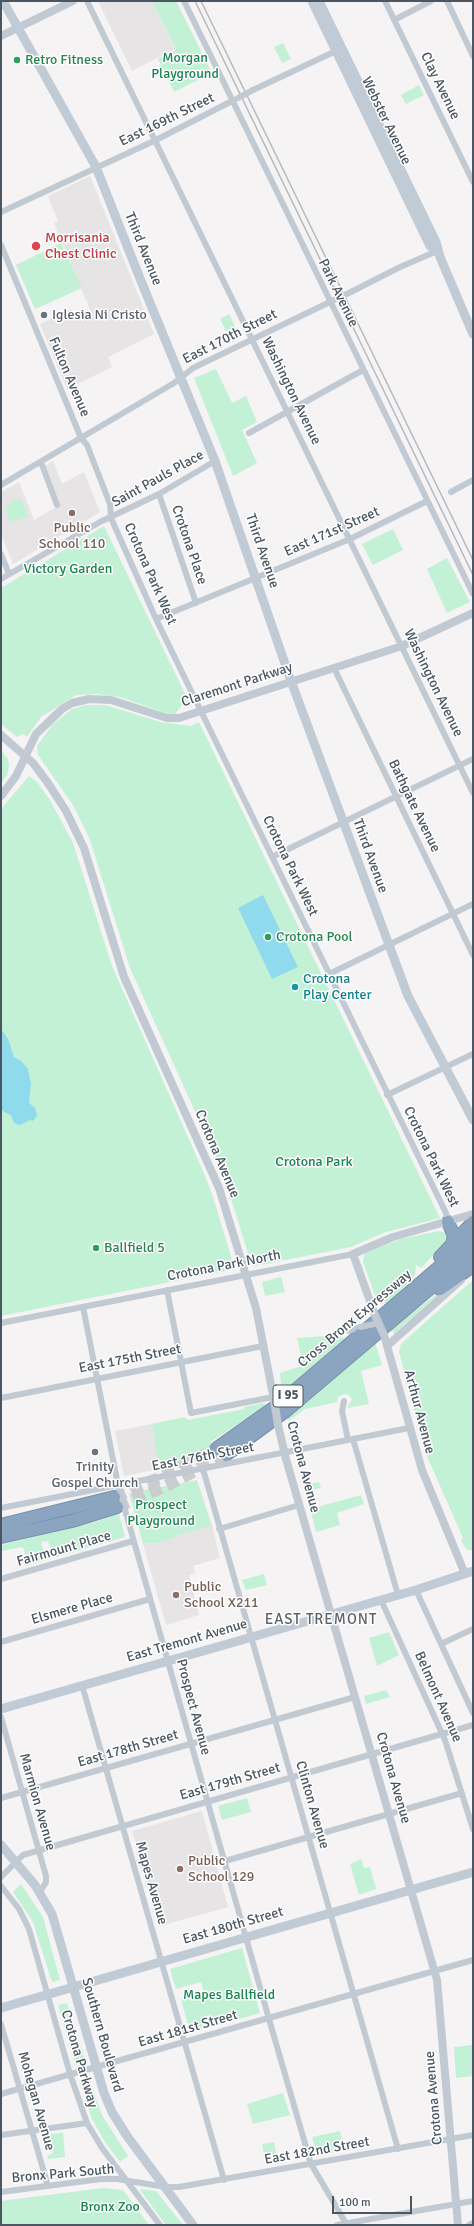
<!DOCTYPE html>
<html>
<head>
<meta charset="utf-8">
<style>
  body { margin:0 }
  #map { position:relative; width:474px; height:2226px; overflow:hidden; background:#f5f3f3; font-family:Signika,sans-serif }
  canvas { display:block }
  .frame { position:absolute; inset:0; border:2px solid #4a5661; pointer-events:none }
  .scale { position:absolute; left:332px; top:2196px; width:80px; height:18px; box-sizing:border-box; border:2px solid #4a5661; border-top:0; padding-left:5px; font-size:12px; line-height:14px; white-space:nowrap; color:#4a5661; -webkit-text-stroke:3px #fff; paint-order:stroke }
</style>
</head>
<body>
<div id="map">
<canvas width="474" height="2226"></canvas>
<div class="frame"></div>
<div class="scale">100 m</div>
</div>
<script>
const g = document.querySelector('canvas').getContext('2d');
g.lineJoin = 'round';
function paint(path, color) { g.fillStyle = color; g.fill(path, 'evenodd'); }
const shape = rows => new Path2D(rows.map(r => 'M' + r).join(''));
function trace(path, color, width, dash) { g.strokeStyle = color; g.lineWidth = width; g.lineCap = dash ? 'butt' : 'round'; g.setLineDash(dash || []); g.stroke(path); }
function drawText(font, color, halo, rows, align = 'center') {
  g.font = font + ' Signika,sans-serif'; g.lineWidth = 3; g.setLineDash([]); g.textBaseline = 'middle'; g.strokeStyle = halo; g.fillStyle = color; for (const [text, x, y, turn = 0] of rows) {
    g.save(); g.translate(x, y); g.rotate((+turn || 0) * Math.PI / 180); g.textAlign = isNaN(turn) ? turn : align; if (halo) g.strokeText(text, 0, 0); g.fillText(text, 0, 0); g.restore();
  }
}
const education = shape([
  [98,1,152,1,175,49,132,71],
  [90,176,154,334,108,357,112,367,67,389,40,324,71,309,75,318,91,312,54,223,58,221,48,196],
  [53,461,62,484,84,472,100,512,13,564,1,534,1,492,19,482,34,520,60,505,45,466],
  [152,1424,160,1469,124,1476,115,1431],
  [212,1526,220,1558,193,1566,195,1573,189,1575,199,1615,166,1625,143,1544,153,1542,153,1544,175,1538,174,1536],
  [202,1811,228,1907,160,1926,132,1831]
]);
const green = shape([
  [152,1,176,1,212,73,174,92,158,59,176,50],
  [283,43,291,59,282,63,274,47],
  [419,85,424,95,406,104,401,95],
  [61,243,82,288,35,309,16,265],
  [229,314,235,326,226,331,220,319],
  [216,369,232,403,246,396,257,422,242,430,257,463,233,476,194,378],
  [14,499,21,499,28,516,12,522,7,516,6,508],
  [104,526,189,702,182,705,175,714,171,715,120,697,96,694,76,695,41,717,27,737,23,734,17,737,1,724,1,588],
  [393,529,403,550,373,565,362,544],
  [447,558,470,602,447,613,427,569],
  [86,705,105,705,161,722,191,726,199,722,440,1218,383,1233,351,1247,255,1266,251,1263,223,1173,130,968,90,840,73,805,38,755,37,746,53,724,72,709],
  [1,750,8,759,9,766,7,775,1,783],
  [29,776,37,782,50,800,73,843,112,966,203,1171,212,1194,235,1269,1,1316,1,809],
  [439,1231,444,1232,449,1236,446,1242,421,1268,416,1265,415,1275,386,1306,384,1299,377,1301,363,1262,365,1253,401,1239],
  [281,1277,285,1292,265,1296,262,1282],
  [473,1280,473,1551,466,1549,461,1540,463,1538,426,1454,399,1352,401,1344],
  [446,1287,446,1288,394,1334,392,1328],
  [341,1335,342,1338,346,1337,282,1393,280,1373,302,1366,303,1364,297,1338],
  [375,1342,382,1365,361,1371,369,1404,347,1408,352,1399,349,1395,344,1394,338,1397,337,1402,305,1409,288,1421,287,1418],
  [264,1403,265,1407,210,1442,217,1448,230,1454,238,1454,159,1468,152,1424,185,1417,188,1420,244,1409,244,1407],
  [197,1480,212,1526,175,1536,175,1538,153,1544,152,1542,143,1544,129,1493],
  [319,1482,321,1488,305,1491,304,1485],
  [361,1495,364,1504,337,1513,340,1525,316,1532,310,1509],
  [119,1514,125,1537,53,1558,48,1541,41,1542,46,1560,29,1565,23,1547,1,1551,1,1545,95,1522],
  [264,1574,267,1585,246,1590,242,1580],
  [389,1632,399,1655,377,1666,369,1638],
  [386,1690,390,1697,366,1704,364,1696],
  [247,1798,251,1812,222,1820,218,1806],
  [361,1859,364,1868,370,1867,376,1889,359,1895,350,1864],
  [21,1884,43,1917,60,1980,52,1982,33,1922,13,1892],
  [242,1948,260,2013,190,2033,181,1999,204,1993,201,1982,176,1989,170,1969],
  [67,2003,85,2061,75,2064,58,2005],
  [473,2045,473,2076,456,2078,454,2047],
  [89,2078,102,2115,128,2156,120,2162,105,2142,92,2119,80,2082],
  [283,2093,290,2115,253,2124,247,2104],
  [340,2131,343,2151,317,2155,312,2137],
  [63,2133,65,2157,48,2159,47,2156,53,2153,50,2134],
  [274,2142,278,2162,266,2164,262,2144],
  [103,2188,123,2190,149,2225,1,2225,1,2201],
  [141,2189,156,2191,183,2225,166,2225,140,2190]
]);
const water = shape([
  [263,895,298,967,272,979,238,908],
  [1,1029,8,1039,14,1057,21,1061,28,1069,31,1084,29,1103,35,1108,37,1116,33,1121,30,1120,20,1125,14,1123,11,1115,4,1112,1,1108]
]);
const motorwayTunnel = shape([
  [114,1497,166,1475,217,1448],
  [117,1507,170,1484,227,1454]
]);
const minor = shape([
  [87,1,473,793],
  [184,1,473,594],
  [385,1,473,182],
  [447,1,473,56],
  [394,20,431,1],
  [253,90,338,50],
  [1,212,156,140,234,100],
  [1,245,81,438,87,445,110,504,111,518,156,619,446,1213,448,1222],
  [351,292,398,268,437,251],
  [249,433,363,370],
  [41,462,57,505],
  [1,485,174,383,193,368,332,301],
  [451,492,473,480],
  [159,494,196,603],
  [1,554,9,574],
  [1,579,100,522,159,494,215,461],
  [156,619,350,539,427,501],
  [334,668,473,955],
  [272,857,473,759],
  [329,974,473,904],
  [387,1095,473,1054],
  [167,1290,191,1413,273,1397],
  [83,1307,118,1485,269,2019,311,2164,347,2225],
  [1,1323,353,1254],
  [349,1331,360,1327],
  [1,1398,263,1346],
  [344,1401,342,1411,348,1440],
  [353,1439,398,1595],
  [203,1469,398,2149],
  [1,1508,409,1428],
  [219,1529,299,1505],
  [1,1579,133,1541],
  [416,1590,473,1713],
  [381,1600,445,1740,473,1829],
  [1,1642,150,1599],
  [441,1644,473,1629],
  [82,1685,224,2180],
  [1,1717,46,1876,46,1882,40,1892],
  [1,1798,355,1697],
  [225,1861,462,1793],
  [1,1877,23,1855,30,1853,473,1725],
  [1,1886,19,1909,29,1929,70,2074,87,2123,102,2148,160,2225],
  [1,2024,48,2186],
  [1,2094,473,1960],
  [1,2135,87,2123],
  [1,2192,101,2179,117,2179,166,2187,179,2187,473,2135],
  [337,2225,473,2201],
  [469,2225,473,2223]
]);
const tertiary = shape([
  [1,36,73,1],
  [1,735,33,763,48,783,66,811,84,848,124,977,219,1188,256,1308,274,1400],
  [1,796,16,776,36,734,62,709,72,703,89,699,111,700,167,718,179,718,402,646,473,613],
  [375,1315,353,1254,393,1237,473,1214],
  [384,1335,422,1470,465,1574],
  [387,1346,461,1280],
  [278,1425,286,1459,437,1980,458,2225]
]);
const secondary = shape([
  [3,1,96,167,139,276,215,461,291,681,408,996,473,1120],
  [312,1,430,246,437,251],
  [319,1,436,242,440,257,473,334],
  [1,1709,416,1590,473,1571],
  [1,1845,35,1885,52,1914,104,2093,112,2112,127,2136,193,2225],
  [1,2008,473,1872]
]);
const motorway = shape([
  [448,1222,454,1236,452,1245],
  [440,1257,473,1222],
  [440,1289,473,1266],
  [217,1448,279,1404,473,1238],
  [227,1454,287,1410,473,1252],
  [1,1525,114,1497],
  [1,1537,72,1521,117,1507]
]);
const rail = shape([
  [195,1,473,575],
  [201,1,473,560]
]);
const minorBridge = shape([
  [238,98,253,90],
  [334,300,351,292],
  [360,1327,379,1323]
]);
const tertiaryBridge = shape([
  [375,1315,384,1335],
  [274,1400,278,1425]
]);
const markers = [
  [17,60,4,"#2e9e5b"],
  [36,246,5,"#e0444e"],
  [44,315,4,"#6b7280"],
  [72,513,4,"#8d6e63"],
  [268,937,4,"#2e9e5b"],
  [295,987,4,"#0f9aa8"],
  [96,1248,4,"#2e9e5b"],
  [95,1452,4,"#6b7280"],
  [176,1595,4,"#8d6e63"],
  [180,1869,4,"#8d6e63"]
];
const shields = [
  [288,1396,30]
];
const shieldNames = [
  ["I 95",288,1396]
];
const parkNames = [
  ["Morgan",185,58],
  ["Playground",185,74],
  ["Victory Garden",68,569],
  ["Crotona Park",314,1162],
  ["Prospect",161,1505],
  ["Playground",161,1521],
  ["Mapes Ballfield",229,1995],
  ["Bronx Zoo",110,2207]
];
const leisureNames = [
  ["Retro Fitness",25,60],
  ["Crotona Pool",276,937],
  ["Ballfield 5",104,1248]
];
const streetNames = [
  ["Clay Avenue",440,86,64],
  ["East 169th Street",167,120,-26],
  ["Webster Avenue",386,121,64],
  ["Third Avenue",143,249,68],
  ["Park Avenue",338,293,64],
  ["East 170th Street",230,337,-27],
  ["Fulton Avenue",69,377,67],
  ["Washington Avenue",291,391,64],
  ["Saint Pauls Place",158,479,-29],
  ["East 171st Street",332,532,-24],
  ["Crotona Place",189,545,71],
  ["Third Avenue",262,551,71],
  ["Crotona Park West",150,574,66],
  ["Washington Avenue",433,683,64],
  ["Claremont Parkway",237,685,-18],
  ["Bathgate Avenue",414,806,64],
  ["Third Avenue",370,856,70],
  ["Crotona Park West",290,866,64],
  ["Crotona Avenue",217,1154,67],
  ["Crotona Park West",431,1157,64],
  ["Crotona Park North",224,1266,-11],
  ["Cross Bronx Expressway",355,1319,-40],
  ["East 175th Street",130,1359,-11],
  ["Arthur Avenue",419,1412,75],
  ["East 176th Street",203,1457,-11],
  ["Crotona Avenue",303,1467,75],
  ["Fairmount Place",64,1549,-16],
  ["Elsmere Place",72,1609,-16],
  ["East Tremont Avenue",187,1641,-16],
  ["Belmont Avenue",438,1697,66],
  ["Prospect Avenue",193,1707,75],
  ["East 178th Street",128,1749,-16],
  ["Crotona Avenue",393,1778,74],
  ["East 179th Street",230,1782,-16],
  ["Marmion Avenue",37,1802,74],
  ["Clinton Avenue",312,1805,74],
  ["Mapes Avenue",151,1883,74],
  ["East 180th Street",233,1926,-16],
  ["East 181st Street",188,2029,-16],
  ["Southern Boulevard",102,2035,74],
  ["Crotona Parkway",79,2059,74],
  ["Crotona Avenue",434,2098,-95],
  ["Mohegan Avenue",36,2101,74],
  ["East 182nd Street",317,2151,-10],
  ["Bronx Park South",63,2174,-5]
];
const healthNames = [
  ["Morrisania",45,238],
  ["Chest Clinic",45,254]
];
const worshipNames = [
  ["Iglesia Ni Cristo",52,315],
  ["Trinity",95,1467,"center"],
  ["Gospel Church",95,1483,"center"]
];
const educationNames = [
  ["Public",72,528,"center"],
  ["School 110",72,544,"center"],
  ["Public",184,1587],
  ["School X211",184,1603],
  ["Public",188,1861],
  ["School 129",188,1877]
];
const cultureNames = [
  ["Crotona",303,979],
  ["Play Center",303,995]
];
const neighbourhoodNames = [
  ["EAST TREMONT",321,1620]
];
paint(education, '#e6e4e5');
paint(green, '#c3f1d5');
paint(water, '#90daee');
trace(motorwayTunnel, '#caccce', 12, [12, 6]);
trace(motorway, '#7690ad', 14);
trace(minor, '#c1cad2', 6);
trace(tertiary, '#c1cad2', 8);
trace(secondary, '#c1cbd6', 9);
trace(motorway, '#8ba5c1', 12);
trace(rail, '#b5b8bd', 1.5);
trace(minorBridge, '#c1cad2', 6);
trace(tertiaryBridge, '#c1cad2', 8);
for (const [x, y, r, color] of markers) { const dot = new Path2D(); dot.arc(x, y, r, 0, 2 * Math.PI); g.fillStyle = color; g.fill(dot); trace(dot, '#fff', 1.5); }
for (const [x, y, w] of shields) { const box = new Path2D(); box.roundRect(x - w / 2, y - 11, w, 22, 3); g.fillStyle = '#fff'; g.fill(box); trace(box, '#4a5661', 1); }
drawText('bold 13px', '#4a5661', null, shieldNames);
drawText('14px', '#17864f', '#fff', parkNames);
drawText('14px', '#27864d', '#fff', leisureNames, 'left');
drawText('14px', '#4a5661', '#fff', streetNames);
drawText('14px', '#be3a42', '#fff', healthNames, 'left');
drawText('14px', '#5b616d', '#fff', worshipNames, 'left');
drawText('14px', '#785e54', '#fff', educationNames, 'left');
drawText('14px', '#0d838f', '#fff', cultureNames, 'left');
g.letterSpacing = '1px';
drawText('15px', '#5f6368', '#fff', neighbourhoodNames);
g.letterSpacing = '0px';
</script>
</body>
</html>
